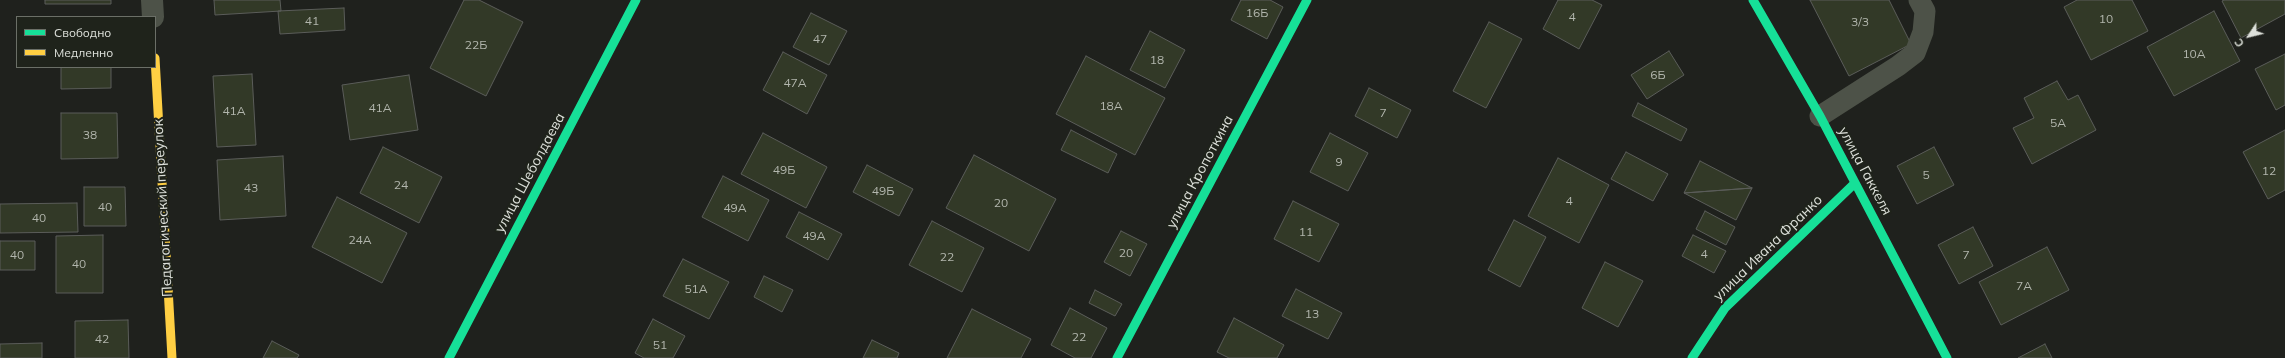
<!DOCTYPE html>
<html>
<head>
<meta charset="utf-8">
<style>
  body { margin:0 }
  #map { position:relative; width:2285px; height:358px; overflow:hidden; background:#1f211d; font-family:Mulish,sans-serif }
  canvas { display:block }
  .legend { position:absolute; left:16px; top:16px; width:140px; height:52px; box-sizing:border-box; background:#1f231b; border:1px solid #6b6f67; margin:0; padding:5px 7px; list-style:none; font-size:12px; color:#dde0da }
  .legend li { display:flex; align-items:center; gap:8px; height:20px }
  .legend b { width:20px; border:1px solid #6b6f67 }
  .north { position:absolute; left:2229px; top:16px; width:40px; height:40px; -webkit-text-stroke:3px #1f231b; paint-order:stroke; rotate:235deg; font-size:11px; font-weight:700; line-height:16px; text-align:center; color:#dde0da }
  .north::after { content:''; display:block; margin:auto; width:14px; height:18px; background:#dde0da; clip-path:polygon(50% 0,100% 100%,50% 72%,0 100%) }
</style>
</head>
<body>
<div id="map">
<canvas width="2285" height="358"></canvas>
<ul class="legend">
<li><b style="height:5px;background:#16e098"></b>Свободно</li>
<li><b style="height:5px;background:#ffcf43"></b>Медленно</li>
</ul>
<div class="north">С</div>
</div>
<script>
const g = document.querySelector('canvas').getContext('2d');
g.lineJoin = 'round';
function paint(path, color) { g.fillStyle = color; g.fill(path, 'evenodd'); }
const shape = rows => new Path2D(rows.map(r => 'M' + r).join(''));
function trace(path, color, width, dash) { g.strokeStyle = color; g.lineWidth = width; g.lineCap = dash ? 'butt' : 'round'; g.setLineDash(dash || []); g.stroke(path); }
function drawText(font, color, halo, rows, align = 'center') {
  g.font = font + ' Mulish,sans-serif'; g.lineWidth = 4; g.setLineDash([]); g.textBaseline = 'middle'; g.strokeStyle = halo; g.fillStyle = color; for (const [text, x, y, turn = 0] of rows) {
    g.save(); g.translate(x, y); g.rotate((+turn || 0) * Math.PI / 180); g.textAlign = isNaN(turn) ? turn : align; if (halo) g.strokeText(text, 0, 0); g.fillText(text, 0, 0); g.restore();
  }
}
const building = shape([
  [45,0,111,0,111,4,45,4,45,0],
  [214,0,280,0,281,11,215,15,214,0],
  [464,0,479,0,523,22,486,96,430,68,464,0],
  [1241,0,1270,0,1283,7,1267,39,1231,20,1241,0],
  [1558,0,1592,0,1602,5,1579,49,1543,29,1558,0],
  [1810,0,1889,0,1911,44,1849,76,1810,0],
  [2077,0,2132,0,2148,31,2091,60,2064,7,2077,0],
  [2224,0,2285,0,2285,14,2241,38,2222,1,2224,0],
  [344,8,345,30,280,34,278,11,344,8],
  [2214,11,2240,61,2174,96,2147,47,2214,11],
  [811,13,847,31,829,65,793,47,811,13],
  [1489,22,1522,39,1486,108,1453,91,1489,22],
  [1150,31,1185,50,1165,88,1130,70,1150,31],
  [1669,51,1684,75,1647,99,1631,75,1669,51],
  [783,52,827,75,807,114,763,90,783,52],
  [2285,54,2285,105,2276,110,2255,69,2285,54],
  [1086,56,1165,98,1135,155,1056,114,1086,56],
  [61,67,111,67,111,88,61,89,61,67],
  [252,74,256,145,217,147,213,76,252,74],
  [409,75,418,130,350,140,342,85,409,75],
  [2057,81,2068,100,2078,95,2096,130,2032,164,2013,128,2034,118,2024,98,2057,81],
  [1369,88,1411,110,1397,138,1355,116,1369,88],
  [1638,103,1687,129,1681,141,1632,116,1638,103],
  [61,113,117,113,118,158,61,159,61,113],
  [1071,130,1117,154,1108,173,1061,150,1071,130],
  [2285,130,2285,190,2268,199,2243,152,2285,130],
  [763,133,827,167,806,208,741,174,763,133],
  [1330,133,1368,153,1348,191,1310,172,1330,133],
  [383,147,442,177,419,223,360,193,383,147],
  [1934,147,1954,185,1917,204,1897,166,1934,147],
  [1626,152,1668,174,1653,201,1611,179,1626,152],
  [974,155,1056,199,1029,251,946,208,974,155],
  [283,156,286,216,220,220,217,160,283,156],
  [1558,158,1609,185,1579,243,1528,216,1558,158],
  [1700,161,1752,188,1684,193,1700,161],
  [867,165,913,189,899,216,853,192,867,165],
  [723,176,769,200,748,241,702,217,723,176],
  [84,187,125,187,126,226,84,226,84,187],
  [1752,188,1736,220,1684,193,1752,188],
  [337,197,407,233,382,283,312,247,337,197],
  [1293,201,1339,224,1319,262,1274,239,1293,201],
  [77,203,78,232,0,233,0,204,77,203],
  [1705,211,1735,227,1726,245,1696,229,1705,211],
  [799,212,842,234,828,260,786,237,799,212],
  [1514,220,1546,237,1520,287,1488,270,1514,220],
  [932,221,984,248,962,292,909,265,932,221],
  [1973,227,1993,266,1959,284,1938,245,1973,227],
  [1121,231,1147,244,1130,276,1104,262,1121,231],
  [103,235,103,293,56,293,56,236,103,235],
  [1693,235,1726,251,1714,273,1682,256,1693,235],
  [0,241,35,241,35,270,0,270,0,241],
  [2047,247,2069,290,2001,325,1979,282,2047,247],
  [683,259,729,282,709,319,663,296,683,259],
  [1605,262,1643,281,1618,327,1582,308,1605,262],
  [764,276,793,290,782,312,754,297,764,276],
  [1296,289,1342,313,1328,339,1282,316,1296,289],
  [1095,290,1122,304,1115,316,1089,303,1095,290],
  [1070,308,1107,328,1091,358,1075,358,1051,345,1070,308],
  [972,309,1031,339,1021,358,947,358,972,309],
  [1234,318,1284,345,1277,358,1229,358,1217,352,1234,318],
  [653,319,685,336,673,358,644,358,635,353,653,319],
  [128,320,129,358,75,358,75,321,128,320],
  [872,340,899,353,897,358,863,358,872,340],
  [272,341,299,355,297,358,263,358,272,341],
  [42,343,42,358,0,358,0,344,42,343],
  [2045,344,2052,358,2018,358,2045,344]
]);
const lane = shape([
  [1820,116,1898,66,1915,53,1923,32,1925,11,1919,0]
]);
const street = shape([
  [152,0,153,17]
]);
const fast = shape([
  [1753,0,1820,116,1947,358],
  [449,358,636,0],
  [1117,358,1307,0],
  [1692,358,1725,308,1855,183]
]);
const slow = shape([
  [155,58,172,358]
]);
const numberNames = [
  ["16Б",1257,13],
  ["4",1572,17],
  ["10",2106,19],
  ["41",312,21],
  ["3/3",1860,22],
  ["47",820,39],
  ["22Б",476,45],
  ["10А",2194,54],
  ["18",1157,60],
  ["6Б",1658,75],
  ["47А",795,83],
  ["18А",1111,106],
  ["41А",380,108],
  ["41А",234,111],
  ["7",1383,113],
  ["5А",2058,123],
  ["38",90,135],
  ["9",1339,162],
  ["49Б",784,170],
  ["12",2269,171],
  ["5",1926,175],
  ["24",401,185],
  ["43",251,188],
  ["49Б",883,191],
  ["4",1569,201],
  ["20",1001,203],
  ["40",105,207],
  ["49А",735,208],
  ["40",39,218],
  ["11",1306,232],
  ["49А",814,236],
  ["24А",360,240],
  ["20",1126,253],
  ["4",1704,254],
  ["40",17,255],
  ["7",1966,255],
  ["22",947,257],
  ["40",79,264],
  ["7А",2024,286],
  ["51А",696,289],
  ["13",1312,314],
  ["22",1079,337],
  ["42",102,339],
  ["51",660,345]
];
const streetNames = [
  ["улица Гаккеля",1865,171,62],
  ["улица Кропоткина",1200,172,-62],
  ["улица Шеболдаева",530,173,-62],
  ["Педагогический переулок",163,208,-93],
  ["улица Ивана Франко",1768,248,-44]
];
paint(building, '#323927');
trace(building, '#5b5d5a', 1);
trace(lane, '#4d5248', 21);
trace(street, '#4d5248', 22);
trace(fast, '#16e098', 9);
trace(slow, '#ffcf43', 9);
drawText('12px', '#b2b6ad', null, numberNames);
drawText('14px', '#dde0da', '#1f231b', streetNames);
</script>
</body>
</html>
